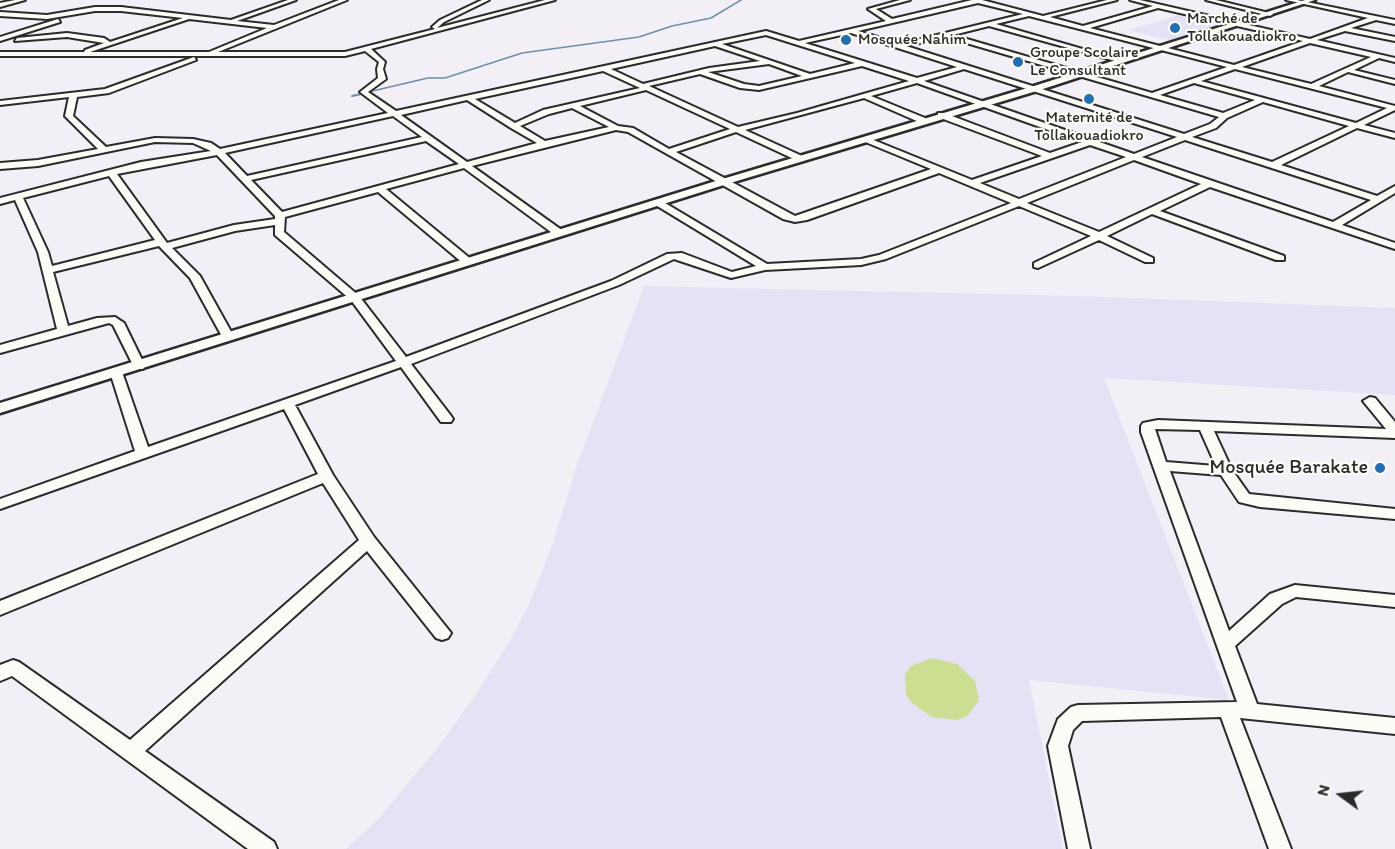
<!DOCTYPE html>
<html>
<head>
<meta charset="utf-8">
<style>
  body { margin:0 }
  #map { position:relative; width:1395px; height:849px; overflow:hidden; background:#f2f0f6; font-family:Itim,sans-serif }
  canvas { display:block }
  .north { position:absolute; left:1311px; top:765px; width:60px; height:60px; -webkit-text-stroke:4px #fdfcf7; paint-order:stroke; rotate:285deg; font-size:16px; font-weight:700; line-height:24px; text-align:center; color:#2b2b2b }
  .north::after { content:''; display:block; margin:auto; width:21px; height:27px; background:#2b2b2b; clip-path:polygon(50% 0,100% 100%,50% 72%,0 100%) }
</style>
</head>
<body>
<div id="map">
<canvas width="1395" height="849"></canvas>
<div class="north">N</div>
</div>
<script>
const g = document.querySelector('canvas').getContext('2d');
g.lineJoin = 'round';
function paint(path, color) { g.fillStyle = color; g.fill(path, 'evenodd'); }
const shape = rows => new Path2D(rows.map(r => 'M' + r).join(''));
function trace(path, color, width, dash) { g.strokeStyle = color; g.lineWidth = width; g.lineCap = dash ? 'butt' : 'round'; g.setLineDash(dash || []); g.stroke(path); }
function drawText(font, color, halo, rows, align = 'center') {
  g.font = font + ' Itim,sans-serif'; g.lineWidth = 4.5; g.setLineDash([]); g.textBaseline = 'middle'; g.strokeStyle = halo; g.fillStyle = color; for (const [text, x, y, turn = 0] of rows) {
    g.save(); g.translate(x, y); g.rotate((+turn || 0) * Math.PI / 180); g.textAlign = isNaN(turn) ? turn : align; if (halo) g.strokeText(text, 0, 0); g.fillText(text, 0, 0); g.restore();
  }
}
const built = shape([
  [1182,14,1225,24,1172,41,1128,30],
  [644,286,1079,296,1395,308,1395,395,1104,378,1229,700,1029,680,1063,849,346,849,378,819,438,747,477,693,508,644,530,602,553,543,578,462]
]);
const green = shape([
  [932,658,957,664,975,681,979,701,967,716,957,720,932,717,912,703,906,694,905,674,911,666]
]);
const streamFar1 = shape([
  [364,93,428,78,445,78,522,53,639,37,672,26,711,18,741,0]
]);
const stream = shape([
  [352,96,371,92]
]);
const minor = shape([
  [15,0,25,0,0,7,0,3,15,0],
  [288,0,296,0,237,21,274,25,339,0,347,0,218,52,345,52,435,29,432,27,440,20,482,0,489,0,444,22,437,28,545,0,555,0,371,49,385,62,383,69,386,79,368,92,396,111,766,31,799,41,886,21,868,9,900,0,910,0,876,9,892,19,972,0,982,0,1043,16,1107,0,1117,0,1050,17,1083,26,1153,6,1130,0,1140,0,1310,39,1368,18,1286,0,1297,0,1395,20,1395,24,1376,20,1351,28,1395,37,1395,41,1345,31,1317,40,1395,58,1395,62,1379,58,1354,70,1395,80,1395,84,1348,72,1319,86,1395,106,1395,110,1364,125,1395,133,1395,138,1357,128,1281,165,1377,196,1395,186,1395,193,1342,225,1395,243,1395,249,1210,187,1160,211,1284,256,1284,260,1276,260,1152,214,1107,236,1153,258,1153,262,1145,262,1099,240,1038,268,1034,267,1034,263,1091,236,1019,206,886,259,861,265,765,270,731,278,674,259,619,285,411,364,451,416,453,419,451,422,441,422,401,367,295,405,333,475,374,537,451,633,448,638,442,640,436,638,367,551,145,751,274,842,277,849,248,849,12,676,0,681,0,665,13,660,19,662,130,740,359,540,323,483,0,615,0,601,318,474,284,409,0,509,0,499,135,451,110,372,112,369,116,368,122,372,148,447,396,361,351,300,275,235,275,225,235,231,172,248,200,276,234,337,232,340,224,340,190,278,159,246,53,272,68,326,97,318,115,317,124,323,145,366,143,369,135,369,113,325,109,323,0,353,0,345,57,329,38,252,15,200,0,204,0,198,141,162,211,151,193,143,155,142,38,166,0,169,0,163,38,160,98,149,65,116,69,97,0,105,0,101,105,89,194,57,196,60,109,93,77,97,73,116,106,147,155,138,193,139,211,143,220,149,388,113,360,92,378,78,377,69,379,62,365,51,345,56,0,56,0,52,84,52,85,50,104,43,67,37,15,41,17,38,67,33,104,38,110,42,183,18,121,11,95,11,47,19,0,16,0,12,47,15,95,7,121,7,231,20,288,0],
  [978,3,1023,14,900,44,858,31,978,3],
  [1158,8,1303,41,1234,65,1090,28,1158,8],
  [1029,16,1227,67,1152,93,953,35,989,26,1119,62,1124,61,996,24,1029,16],
  [189,19,267,28,209,52,90,52,189,19],
  [851,33,957,67,917,78,805,43,851,33],
  [766,35,855,63,810,74,722,44,766,35],
  [946,37,1219,117,1210,124,1184,134,906,46,946,37],
  [1310,43,1371,57,1311,84,1242,67,1310,43],
  [715,46,760,61,709,68,643,84,611,69,715,46],
  [769,64,802,76,759,86,744,84,708,72,769,64],
  [862,66,909,81,797,113,738,127,649,86,700,74,740,88,759,90,862,66],
  [964,69,1177,137,1134,154,924,81,964,69],
  [1235,69,1387,108,1356,123,1201,81,1235,69],
  [603,71,640,88,543,110,515,123,475,99,603,71],
  [917,83,1082,142,1050,153,944,113,938,113,938,117,1042,156,972,180,866,137,863,137,863,141,931,169,795,216,676,152,736,132,796,160,802,160,802,156,745,130,864,98,919,122,925,122,925,118,871,96,917,83],
  [1194,83,1255,100,1223,113,1160,95,1194,83],
  [646,90,730,129,669,149,633,128,618,126,580,106,646,90],
  [467,100,511,128,537,143,467,162,401,115,467,100],
  [1263,102,1349,126,1272,162,1192,137,1216,128,1227,118,1263,102],
  [572,108,609,127,545,141,520,126,549,114,572,108],
  [393,116,422,137,247,176,225,153,393,116],
  [616,130,628,132,783,219,795,222,807,220,939,173,1011,203,879,255,861,259,767,264,660,200,654,200,654,204,756,266,732,272,682,253,667,254,611,281,406,357,359,296,284,232,285,217,378,192,464,264,472,264,472,260,386,189,464,168,555,235,563,235,563,231,472,166,616,130],
  [1185,140,1371,200,1333,222,1142,157,1185,140],
  [426,141,459,164,282,212,251,180,426,141],
  [1090,145,1126,157,1019,199,980,183,1090,145],
  [217,155,275,216,275,219,234,225,167,243,117,174,217,155],
  [1134,160,1201,184,1099,232,1027,203,1134,160],
  [109,176,155,240,52,266,48,252,23,198,109,176],
  [1206,0,1216,0,1273,14,1270,16,1206,0],
  [58,19,60,22,0,41,0,37,58,19],
  [1370,397,1375,398,1395,422,1395,438,1214,431,1232,470,1249,494,1395,509,1395,519,1260,507,1239,502,1221,475,1170,471,1229,631,1270,594,1295,585,1395,595,1395,607,1296,597,1282,604,1235,646,1257,704,1395,718,1395,734,1240,718,1291,849,1269,849,1221,717,1082,721,1073,730,1068,746,1090,849,1068,849,1048,746,1058,719,1071,707,1078,705,1237,702,1153,466,1141,432,1141,426,1143,423,1158,420,1386,429,1363,401,1370,397],
  [1155,429,1200,430,1216,466,1166,462,1155,429]
]);
const tertiary = shape([
  [1305,0,1315,0,1040,90,727,184,0,413,0,403,719,180,1034,86,1305,0]
]);
const markers = [
  [1175,28,6,"#1f6fb2"],
  [846,40,6,"#1f6fb2"],
  [1018,62,6,"#1f6fb2"],
  [1089,99,6,"#1f6fb2"],
  [1380,468,6,"#1f6fb2"]
];
const farPoinames = [
  ["Marché de",1187,19],
  ["Tollakouadiokro",1187,37],
  ["Mosquée Nahim",858,40],
  ["Groupe Scolaire",1030,53],
  ["Le Consultant",1030,71],
  ["Maternité de",1089,118,"center"],
  ["Tollakouadiokro",1089,136,"center"]
];
const poiNames = [
  ["Mosquée Barakate",1368,468]
];
paint(built, '#e5e2f5');
paint(green, '#ccde92');
trace(streamFar1, '#6e90a7', 1.5);
trace(stream, '#6e90a7', 2);
trace(minor, '#2b2b2b', 4);
trace(tertiary, '#2b2b2b', 5);
paint(minor, '#fdfcf7');
paint(tertiary, '#fdfcf7');
for (const [x, y, r, color] of markers) { const dot = new Path2D(); dot.arc(x, y, r, 0, 2 * Math.PI); g.fillStyle = color; g.fill(dot); trace(dot, '#fdfcf7', 2); }
drawText('16px', '#2b2b2b', '#fdfcf7', farPoinames, 'left');
drawText('20px', '#2b2b2b', '#fdfcf7', poiNames, 'right');
</script>
</body>
</html>
